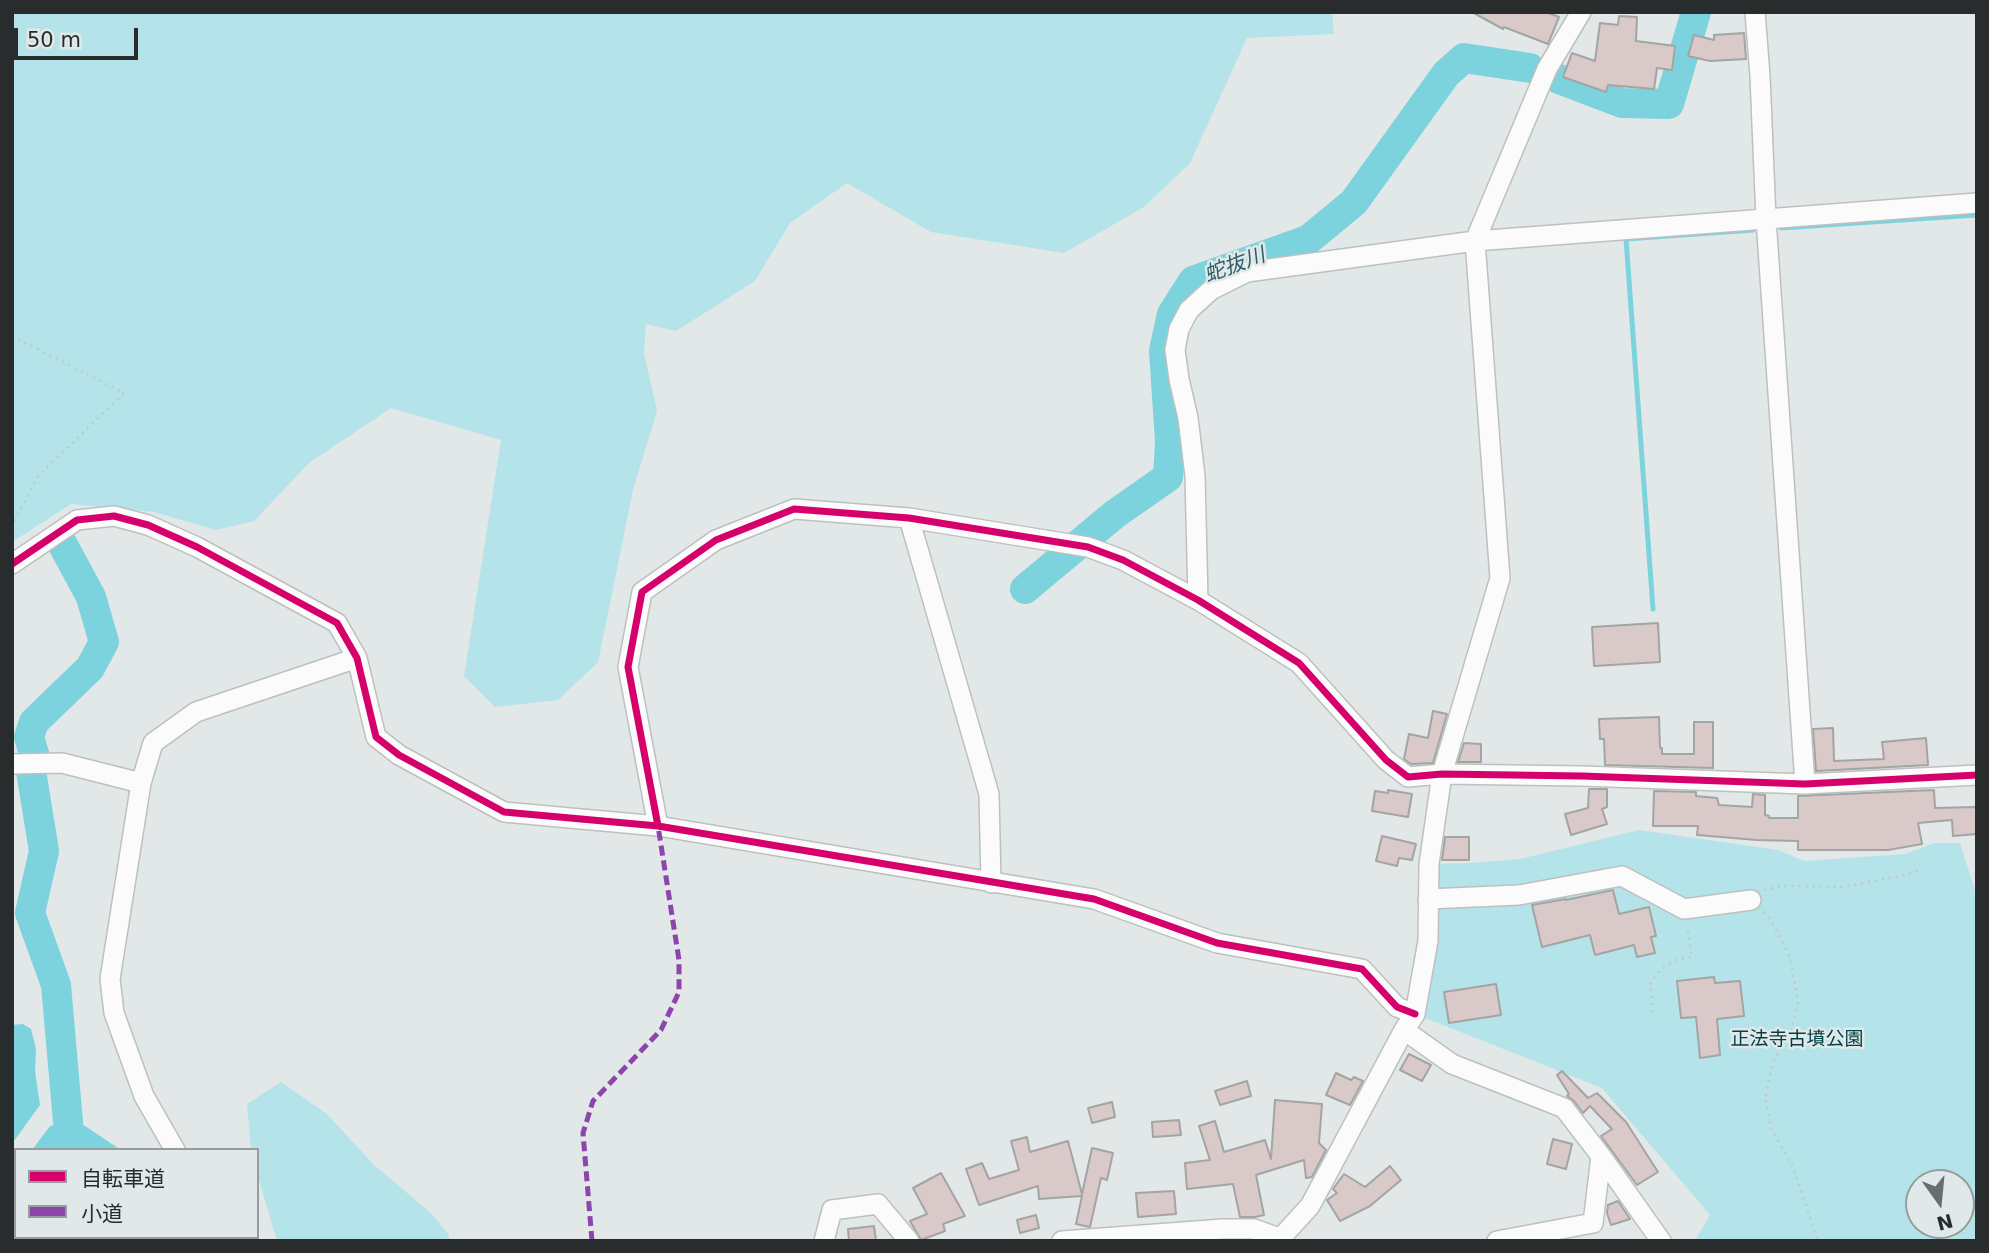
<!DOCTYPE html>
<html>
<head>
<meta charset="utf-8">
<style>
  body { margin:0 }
  #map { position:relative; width:1989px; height:1253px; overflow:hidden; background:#e2e7e7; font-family:"DejaVu Sans","Noto Sans JP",sans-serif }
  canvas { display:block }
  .frame { position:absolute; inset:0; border:14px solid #292c2c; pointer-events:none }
  .legend { position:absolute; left:14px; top:1148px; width:245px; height:91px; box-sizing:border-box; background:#e0e8e9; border:2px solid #979d9d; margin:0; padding:9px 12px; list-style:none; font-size:21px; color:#292c2c }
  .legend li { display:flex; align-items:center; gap:14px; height:35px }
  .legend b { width:35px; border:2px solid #979d9d }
  .north { position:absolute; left:1905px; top:1169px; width:70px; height:70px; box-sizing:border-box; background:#e0e8e9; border:2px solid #979d9d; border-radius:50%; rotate:165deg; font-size:19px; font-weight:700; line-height:28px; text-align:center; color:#292c2c }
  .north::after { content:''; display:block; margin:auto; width:24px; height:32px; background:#6a6d6d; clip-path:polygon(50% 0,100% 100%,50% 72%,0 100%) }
  .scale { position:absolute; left:14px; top:28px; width:124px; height:32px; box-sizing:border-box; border:4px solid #292c2c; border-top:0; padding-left:9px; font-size:21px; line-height:24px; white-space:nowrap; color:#292c2c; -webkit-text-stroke:5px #e0e8e9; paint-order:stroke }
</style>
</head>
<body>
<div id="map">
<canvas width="1989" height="1253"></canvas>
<div class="frame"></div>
<ul class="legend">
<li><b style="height:9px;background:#d6006c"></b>自転車道</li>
<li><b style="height:9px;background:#8e44ad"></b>小道</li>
</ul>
<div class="north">N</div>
<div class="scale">50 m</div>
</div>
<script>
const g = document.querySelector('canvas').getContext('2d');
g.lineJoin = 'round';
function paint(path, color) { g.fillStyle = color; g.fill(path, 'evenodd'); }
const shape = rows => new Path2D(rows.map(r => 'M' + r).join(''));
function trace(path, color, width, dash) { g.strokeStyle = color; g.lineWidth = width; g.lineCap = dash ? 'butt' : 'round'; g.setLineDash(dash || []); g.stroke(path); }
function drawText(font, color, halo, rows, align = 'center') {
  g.font = font + ' "DejaVu Sans","Noto Sans JP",sans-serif'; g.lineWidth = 5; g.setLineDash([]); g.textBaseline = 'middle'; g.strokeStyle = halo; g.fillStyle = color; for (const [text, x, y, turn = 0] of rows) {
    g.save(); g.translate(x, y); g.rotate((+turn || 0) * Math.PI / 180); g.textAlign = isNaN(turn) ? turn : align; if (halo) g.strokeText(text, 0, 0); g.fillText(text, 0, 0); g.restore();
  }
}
const green = shape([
  [12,12,1332,12,1334,34,1247,38,1190,163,1144,207,1064,253,931,232,847,183,790,223,755,281,676,331,646,324,644,353,657,411,633,490,598,662,558,700,495,707,464,676,501,440,391,408,309,463,254,521,216,530,154,512,71,504,12,542],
  [1639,830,1778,850,1804,861,1905,854,1934,843,1960,843,1977,897,1977,1241,1695,1241,1710,1215,1602,1088,1415,1014,1429,864,1471,863,1520,859],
  [1919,1183,1961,1183,1961,1225,1919,1225],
  [281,1082,327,1114,374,1165,431,1213,448,1234,450,1241,277,1241,257,1173,257,1150,251,1150,247,1104]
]);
const water = shape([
  [23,1024,31,1029,36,1049,35,1071,40,1105,14,1141,12,1025],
  [76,1120,121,1150,32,1150,50,1126]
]);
const stream = shape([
  [1781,228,1977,215],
  [1653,609,1626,239,1753,230]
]);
const river = shape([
  [1559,79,1622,103,1669,104,1696,12],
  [1025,589,1115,514,1168,477,1170,441,1164,351,1172,314,1193,281,1308,240,1354,202,1446,74,1464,58,1530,68],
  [35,757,29,737,34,722,90,668,104,642,91,597,63,545],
  [31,771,44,851,30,913,56,985,68,1122],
  [33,1237,37,1241]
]);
const building = shape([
  [1472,12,1546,12,1559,17,1548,44,1504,27,1503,29,1472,12],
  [1619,16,1637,17,1636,41,1675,46,1672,70,1657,68,1654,89,1608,85,1606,92,1563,77,1572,53,1595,61,1600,23,1618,25,1619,16],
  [1744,33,1746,59,1710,61,1688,56,1694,35,1714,40,1714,35,1744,33],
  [1658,623,1660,662,1594,666,1592,627,1658,623],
  [1433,711,1447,714,1433,763,1411,764,1404,759,1409,734,1428,738,1433,711],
  [1659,717,1660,748,1662,748,1662,754,1694,754,1694,722,1713,722,1713,768,1605,765,1604,739,1600,739,1599,719,1659,717],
  [1833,728,1834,761,1884,759,1882,742,1926,738,1928,765,1816,771,1813,729,1833,728],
  [1464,743,1481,744,1481,762,1458,762,1464,743],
  [1589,789,1607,789,1607,807,1602,809,1607,824,1571,835,1565,814,1588,808,1589,789],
  [1388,790,1412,794,1408,817,1372,811,1375,791,1388,793,1388,790],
  [1934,790,1935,808,1977,807,1977,834,1953,836,1952,820,1918,823,1922,844,1888,850,1798,850,1798,841,1757,840,1697,835,1698,826,1653,826,1654,791,1696,792,1696,796,1717,798,1719,805,1752,807,1753,794,1765,795,1765,815,1769,816,1769,818,1798,818,1798,796,1934,790],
  [1382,836,1416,844,1412,860,1399,858,1397,866,1376,861,1382,836],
  [1445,837,1469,837,1469,860,1442,860,1445,837],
  [1613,890,1619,914,1649,907,1656,936,1651,937,1655,953,1637,957,1634,945,1595,955,1590,935,1542,947,1532,905,1566,899,1566,900,1613,890],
  [1714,977,1715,983,1740,981,1744,1016,1717,1019,1720,1055,1700,1058,1696,1017,1681,1018,1677,981,1714,977],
  [1496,984,1501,1015,1449,1023,1444,992,1496,984],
  [1409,1054,1431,1065,1422,1081,1400,1070,1409,1054],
  [1562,1071,1588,1098,1597,1093,1626,1122,1658,1172,1637,1185,1601,1136,1612,1129,1590,1106,1583,1113,1574,1101,1567,1096,1569,1094,1557,1075,1562,1071],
  [1336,1073,1351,1080,1354,1077,1363,1081,1350,1105,1326,1095,1336,1073],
  [1247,1081,1251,1096,1220,1105,1215,1091,1247,1081],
  [1275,1100,1322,1104,1319,1143,1326,1150,1312,1177,1306,1178,1304,1160,1256,1175,1264,1215,1255,1217,1240,1217,1233,1184,1187,1189,1185,1163,1210,1160,1199,1126,1215,1121,1224,1152,1265,1140,1271,1159,1275,1100],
  [1112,1102,1115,1117,1092,1123,1088,1108,1112,1102],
  [1179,1120,1181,1135,1153,1137,1152,1122,1179,1120],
  [1027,1137,1030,1152,1068,1141,1082,1194,1092,1148,1113,1153,1107,1180,1101,1178,1090,1227,1076,1224,1082,1196,1039,1199,1038,1186,979,1205,966,1169,982,1163,989,1179,1019,1170,1011,1141,1027,1137],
  [1553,1139,1572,1144,1566,1169,1547,1164,1553,1139],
  [1390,1166,1401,1180,1370,1206,1340,1221,1327,1200,1337,1193,1333,1189,1344,1174,1365,1187,1390,1166],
  [941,1173,965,1216,943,1224,945,1231,921,1240,910,1221,927,1214,913,1188,941,1173],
  [1174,1191,1176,1214,1138,1217,1136,1193,1174,1191],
  [1618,1201,1630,1219,1611,1225,1607,1213,1608,1205,1618,1201],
  [1036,1215,1039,1228,1020,1233,1017,1220,1036,1215],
  [874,1226,876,1241,849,1241,848,1229,874,1226]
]);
const path = shape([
  [12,336,124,393,38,476,12,525],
  [1764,890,1782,886,1843,887,1905,875,1922,869],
  [1764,912,1771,920,1790,957,1798,1002,1791,1032,1773,1062,1765,1098,1771,1128,1793,1167,1818,1241],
  [1653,1012,1650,984,1660,970,1676,960,1692,957,1687,926]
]);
const street = shape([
  [1755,12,1760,76,1766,219,1805,784],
  [909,518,989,794,991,883],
  [12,564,77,520,114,516,148,525,197,547,337,623,357,658,376,737,399,755,504,812,658,826,1094,899,1217,943,1362,969,1397,1007,1415,1014],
  [1198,600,1195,476,1188,418,1179,379,1175,350,1179,329,1189,310,1211,290,1247,272,1475,241,1977,203],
  [12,764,62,763,141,783],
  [658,826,628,667,642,592,716,540,794,509,909,518,1088,547,1123,560,1198,600,1299,663,1386,760,1408,777,1442,774,1582,776,1805,784,1977,775],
  [1428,899,1519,895,1622,876,1684,909,1751,900],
  [1404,1030,1452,1064,1564,1108,1601,1156,1661,1241],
  [175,1150,144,1096,114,1013,110,979,141,783,153,743,196,712,357,658],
  [12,1206,16,1208],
  [56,1237,61,1241],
  [212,1237,212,1241],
  [824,1241,832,1210,878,1204,909,1241],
  [1062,1241,1223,1229,1254,1229,1279,1238],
  [1278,1241,1310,1206,1404,1030,1415,1014,1428,941,1429,864,1442,774,1500,578,1475,241,1547,69,1581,12],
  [1497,1241,1593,1223,1601,1156]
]);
const quiet = shape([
  [592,1241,583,1133,593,1101,661,1030,679,992,679,960,658,826]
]);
const cycleway = shape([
  [12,564,77,520,114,516,148,525,197,547,337,623,357,658,376,737,399,755,504,812,658,826,1094,899,1217,943,1362,969,1397,1007,1415,1014],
  [658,826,628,667,642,592,716,540,794,509,909,518,1088,547,1123,560,1198,600,1299,663,1386,760,1408,777,1442,774,1582,776,1805,784,1977,775]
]);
const parkNames = [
  ["正法寺古墳公園",1797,1040]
];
const waterNames = [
  ["蛇抜川",1235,266,-20]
];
paint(green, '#b4e4e9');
paint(water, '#7dd3dd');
trace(stream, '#7dd3dd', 5);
trace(river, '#7dd3dd', 30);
paint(building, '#d9cac9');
trace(building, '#a3a4a4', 2);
trace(street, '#bdc0c0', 22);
trace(path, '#c5c7c7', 2.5, [2, 5]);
trace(street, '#fbfbfb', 19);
trace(quiet, '#8e44ad', 5, [10, 5]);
trace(cycleway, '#d6006c', 7);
drawText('19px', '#023e43', '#e0e8e9', parkNames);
drawText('italic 21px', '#2c5f65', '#e0e8e9', waterNames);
</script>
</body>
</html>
